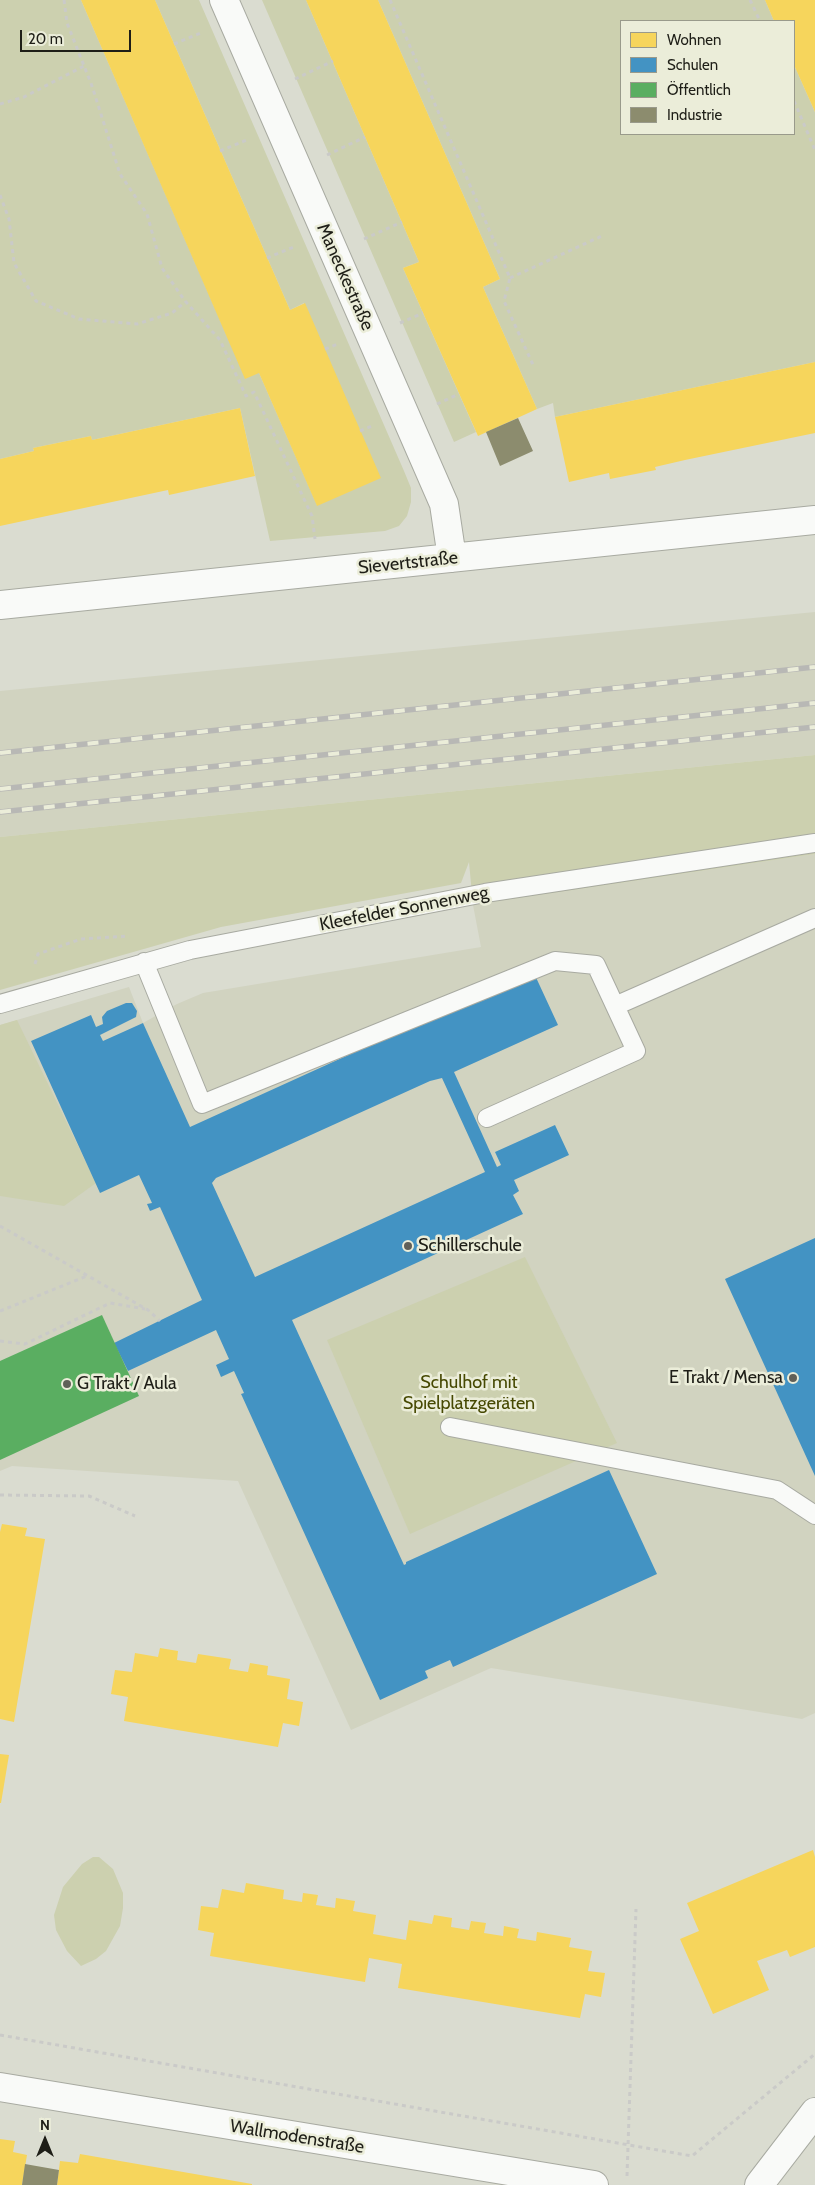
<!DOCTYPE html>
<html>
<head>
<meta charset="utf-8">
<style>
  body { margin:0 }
  #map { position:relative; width:815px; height:2185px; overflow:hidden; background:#dadcd0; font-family:Cabin,sans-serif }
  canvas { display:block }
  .legend { position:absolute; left:620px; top:20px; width:175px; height:115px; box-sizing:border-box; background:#ebedd9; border:1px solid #999a8b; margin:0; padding:6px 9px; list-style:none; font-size:15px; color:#1e1e17 }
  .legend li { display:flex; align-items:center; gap:10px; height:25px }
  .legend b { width:25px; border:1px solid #999a8b }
  .north { position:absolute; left:20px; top:2115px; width:50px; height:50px; -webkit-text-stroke:4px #ebedd9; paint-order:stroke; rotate:0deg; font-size:14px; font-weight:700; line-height:20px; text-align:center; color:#1e1e17 }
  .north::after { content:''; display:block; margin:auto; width:18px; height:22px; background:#1e1e17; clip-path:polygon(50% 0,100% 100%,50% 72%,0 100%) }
  .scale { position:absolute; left:20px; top:30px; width:111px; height:22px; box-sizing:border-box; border:2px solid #1e1e17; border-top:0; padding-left:6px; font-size:15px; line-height:18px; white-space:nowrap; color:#1e1e17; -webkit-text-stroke:4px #ebedd9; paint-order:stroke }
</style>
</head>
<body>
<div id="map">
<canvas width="815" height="2185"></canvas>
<ul class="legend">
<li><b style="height:14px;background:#f6d55c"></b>Wohnen</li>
<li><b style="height:14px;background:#4393c3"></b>Schulen</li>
<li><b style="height:14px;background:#5aae61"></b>Öffentlich</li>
<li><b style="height:14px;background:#8c8c6e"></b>Industrie</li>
</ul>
<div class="north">N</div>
<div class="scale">20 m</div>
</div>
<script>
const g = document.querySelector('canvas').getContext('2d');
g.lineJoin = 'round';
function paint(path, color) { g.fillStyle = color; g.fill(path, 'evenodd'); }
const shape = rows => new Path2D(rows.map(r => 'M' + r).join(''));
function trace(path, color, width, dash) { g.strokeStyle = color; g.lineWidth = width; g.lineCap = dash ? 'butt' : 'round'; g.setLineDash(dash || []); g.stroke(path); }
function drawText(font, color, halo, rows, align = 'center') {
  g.font = font + ' Cabin,sans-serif'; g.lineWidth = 5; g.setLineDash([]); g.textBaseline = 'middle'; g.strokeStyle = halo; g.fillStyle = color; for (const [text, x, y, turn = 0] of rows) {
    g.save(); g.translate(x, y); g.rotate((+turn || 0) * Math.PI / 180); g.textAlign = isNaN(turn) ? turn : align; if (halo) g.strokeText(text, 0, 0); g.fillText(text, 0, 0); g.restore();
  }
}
const built = shape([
  [815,612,815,755,0,837,0,691],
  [815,854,815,1713,802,1719,491,1668,351,1730,238,1481,12,1466,0,1471,0,1025,129,987,143,1023,177,1004,203,993,481,947,473,905]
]);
const green = shape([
  [0,0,81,0,227,336,259,373,317,505,304,303,290,310,155,0,199,0,404,471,411,488,411,502,407,516,399,526,385,531,270,541,240,408,92,440,91,436,33,448,34,451,0,459],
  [262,0,306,0,419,262,403,268,476,432,454,442],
  [378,0,765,0,774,21,621,21,621,134,794,134,794,65,815,112,815,362,555,417,553,403,537,409,483,287,500,279],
  [815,755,815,854,473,905,469,862,461,883,221,927,0,990,0,837],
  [17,1020,96,1183,64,1206,0,1196,0,1025],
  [525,1257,617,1443,410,1534,327,1340],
  [93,1857,99,1857,113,1869,123,1893,123,1908,120,1926,106,1951,96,1959,81,1966,67,1951,56,1930,54,1915,63,1887,82,1864]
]);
const homes = shape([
  [81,0,155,0,290,310,305,303,381,478,317,506,259,373,245,379],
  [306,0,378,0,500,279,483,287,537,409,478,436,403,268,419,262],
  [765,0,815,0,815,112,794,65,794,21,774,21],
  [815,362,815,433,685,460,655,467,656,470,610,479,609,473,569,482,555,417],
  [240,408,255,476,169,495,168,490,0,526,0,459,34,451,33,448,91,436,92,440],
  [2,1524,27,1528,25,1536,45,1539,14,1722,0,1719,0,1532],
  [160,1648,178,1651,177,1660,196,1663,198,1654,231,1659,229,1669,248,1672,250,1663,268,1666,267,1675,290,1679,287,1699,303,1702,299,1726,283,1723,278,1747,124,1721,128,1697,111,1694,115,1670,132,1672,135,1653,158,1657],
  [0,1754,9,1755,1,1803,0,1803],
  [813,1850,815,1857,815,1947,790,1957,787,1950,757,1961,769,1990,713,2014,680,1939,699,1931,687,1903],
  [246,1883,284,1890,283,1899,302,1902,303,1893,318,1895,316,1905,335,1908,336,1898,355,1901,353,1911,376,1915,373,1934,406,1940,409,1920,432,1924,434,1915,452,1918,451,1927,469,1930,471,1921,486,1923,484,1933,503,1936,504,1926,519,1929,517,1938,536,1941,537,1932,571,1938,569,1947,592,1951,588,1971,605,1973,601,1997,585,1994,580,2018,398,1988,402,1964,369,1958,365,1982,210,1956,214,1933,198,1930,201,1906,218,1908,222,1889,244,1893],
  [0,2139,15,2141,13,2152,27,2155,22,2185,0,2185],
  [80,2154,252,2184,252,2185,57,2185,60,2161,78,2163]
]);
const schools = shape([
  [533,971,558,1025,454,1072,497,1167,501,1165,495,1152,555,1125,569,1155,514,1180,519,1191,513,1195,523,1214,292,1320,404,1565,406,1564,406,1562,609,1470,657,1574,453,1667,450,1660,425,1671,428,1678,380,1700,242,1396,241,1394,244,1393,234,1371,221,1377,216,1365,229,1359,216,1330,128,1371,114,1343,202,1300,160,1207,150,1211,147,1204,152,1203,139,1175,100,1193,31,1041,91,1015,96,1027,103,1024,102,1017,107,1011,126,1003,132,1003,137,1011,136,1017,100,1035,103,1041,143,1023,190,1127],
  [442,1078,485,1172,255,1277,212,1183,216,1178,430,1081],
  [815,1238,815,1476,725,1279]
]);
const public = shape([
  [102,1315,139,1396,0,1460,0,1361]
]);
const industry = shape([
  [518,418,533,451,500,466,486,432],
  [25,2164,59,2170,57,2185,22,2185]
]);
const path = shape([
  [64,0,67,23,92,86,120,174,147,214,162,268,185,301,220,340,246,396,254,392,312,516,315,539],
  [390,0,510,278,504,301,534,367],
  [750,0,760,21],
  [174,44,203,32],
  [295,79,333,61],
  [794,101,815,150],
  [0,104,24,97,84,66],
  [220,151,249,139],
  [327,155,365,137],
  [0,195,9,219,14,263,36,301,79,319,137,324,172,313,185,302],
  [364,239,402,222],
  [267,258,296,246],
  [510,278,604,235],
  [400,323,423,313],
  [325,349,338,344],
  [437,404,459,394],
  [360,431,374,425],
  [35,964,38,954,81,939,129,936],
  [0,1226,148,1310,160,1321],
  [0,1311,87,1276],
  [0,1341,25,1344,110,1303,145,1309],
  [0,1495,89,1496,135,1516],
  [0,2035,692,2156,815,2054],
  [627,2176,636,1909]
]);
const service = shape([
  [144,962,202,1104,555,961,596,965,636,1051,487,1118],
  [0,1004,190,950,485,893,815,843],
  [615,1006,815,918],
  [450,1427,777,1490,815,1515]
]);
const minor = shape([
  [224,0,444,504,452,558],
  [0,605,815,520],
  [0,2087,594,2185],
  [759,2185,815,2112]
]);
const rail = shape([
  [0,753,815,667],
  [0,789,815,703],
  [0,812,815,727]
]);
const markers = [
  [408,1246,5,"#606058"],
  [793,1378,5,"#606058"],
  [67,1384,5,"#606058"]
];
const streetNames = [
  ["Maneckestraße",345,277,66],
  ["Sievertstraße",408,563,-6],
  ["Kleefelder Sonnenweg",404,909,-11],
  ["Wallmodenstraße",297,2137,9]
];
const poiNames = [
  ["Schillerschule",418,1246],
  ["E Trakt / Mensa",783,1378,"right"],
  ["G Trakt / Aula",77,1384]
];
const parkNames = [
  ["Schulhof mit",469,1383],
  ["Spielplatzgeräten",469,1404]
];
paint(built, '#d1d3c0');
paint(green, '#ccd0af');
paint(homes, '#f6d55c');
paint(schools, '#4393c3');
paint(public, '#5aae61');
paint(industry, '#8c8c6e');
trace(service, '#a8aaa1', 20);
trace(minor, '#a8aaa1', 30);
trace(path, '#cacac8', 3, [4, 4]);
trace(service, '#f9faf8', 18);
trace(minor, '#f9faf8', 28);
trace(rail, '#b8b8b5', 5.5);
trace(rail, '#ebedd9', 4, [11]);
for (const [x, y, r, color] of markers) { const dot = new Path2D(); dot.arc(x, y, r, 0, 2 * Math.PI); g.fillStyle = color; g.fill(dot); trace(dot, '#ebedd9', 2); }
drawText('18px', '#1e1e17', '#ebedd9', streetNames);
drawText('18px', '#1e1e17', '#ebedd9', poiNames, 'left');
drawText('18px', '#464902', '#ebedd9', parkNames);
</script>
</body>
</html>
